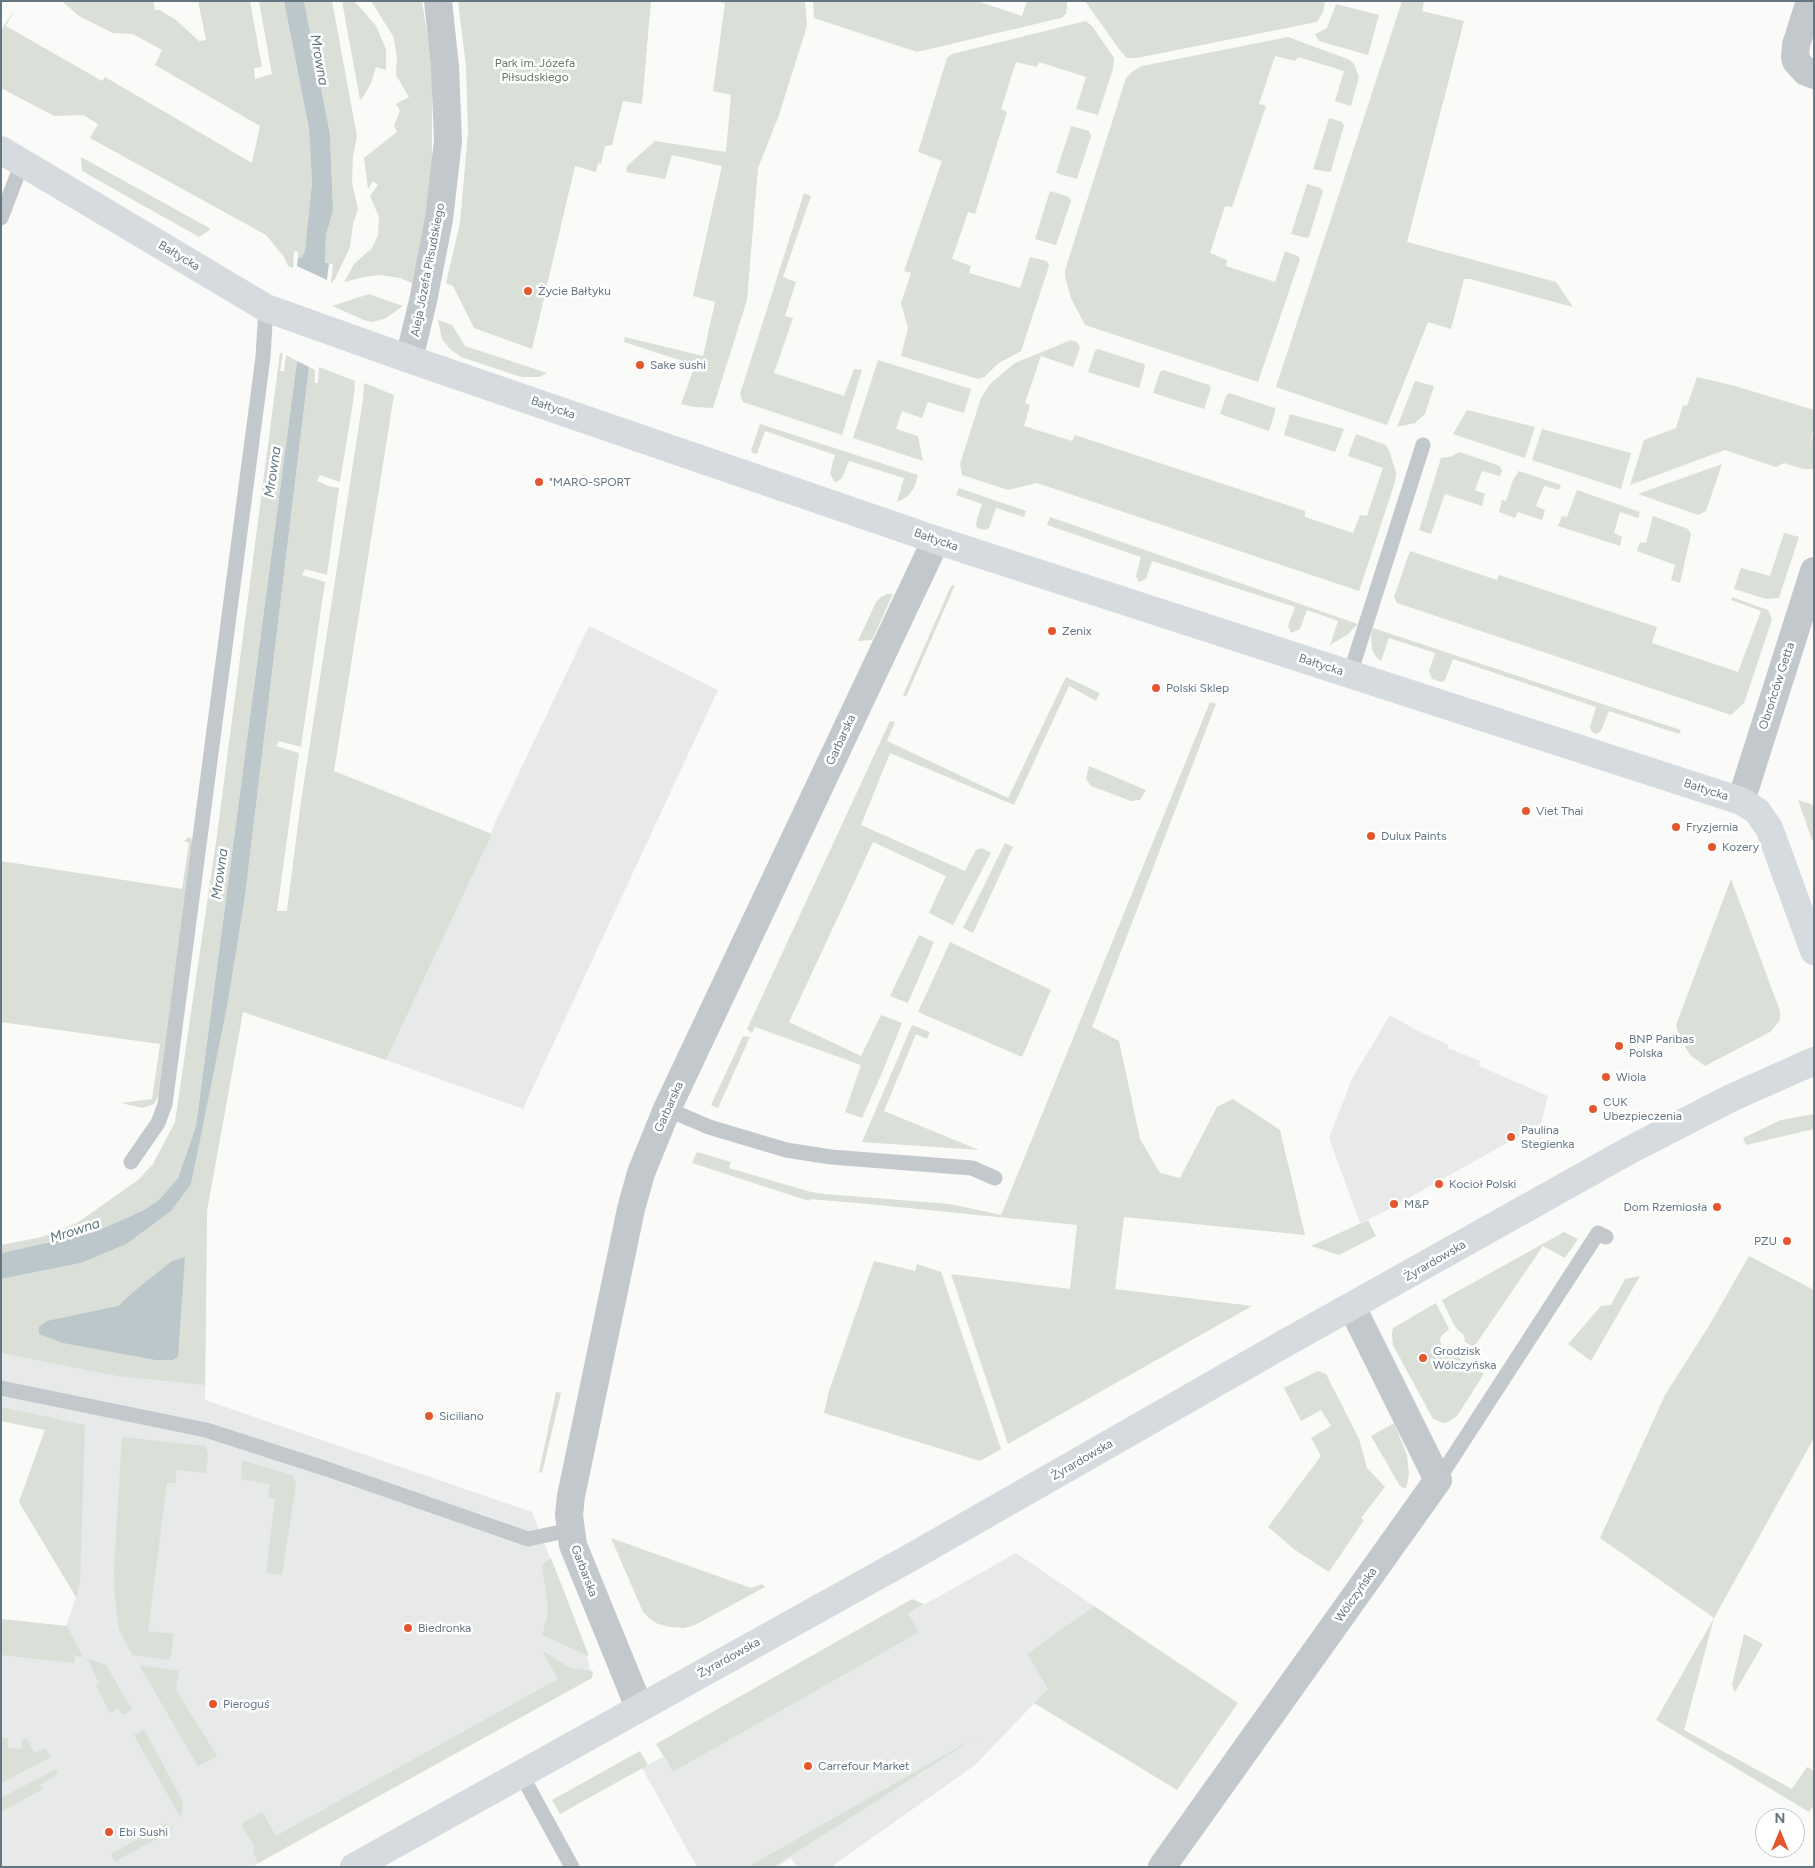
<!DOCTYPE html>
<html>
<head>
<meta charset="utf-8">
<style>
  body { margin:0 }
  #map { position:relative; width:1815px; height:1868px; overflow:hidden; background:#fafaf8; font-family:Figtree,sans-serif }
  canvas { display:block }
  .frame { position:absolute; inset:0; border:2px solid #657683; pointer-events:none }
  .north { position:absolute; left:1755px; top:1808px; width:50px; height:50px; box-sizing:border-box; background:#fff; border:1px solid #c1c8cd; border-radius:50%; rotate:0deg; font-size:14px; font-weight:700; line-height:20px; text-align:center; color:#657683 }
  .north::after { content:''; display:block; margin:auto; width:18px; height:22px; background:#e4572e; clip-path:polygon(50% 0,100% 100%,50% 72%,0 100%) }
</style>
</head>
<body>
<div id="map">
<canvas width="1815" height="1868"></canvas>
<div class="frame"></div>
<div class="north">N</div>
</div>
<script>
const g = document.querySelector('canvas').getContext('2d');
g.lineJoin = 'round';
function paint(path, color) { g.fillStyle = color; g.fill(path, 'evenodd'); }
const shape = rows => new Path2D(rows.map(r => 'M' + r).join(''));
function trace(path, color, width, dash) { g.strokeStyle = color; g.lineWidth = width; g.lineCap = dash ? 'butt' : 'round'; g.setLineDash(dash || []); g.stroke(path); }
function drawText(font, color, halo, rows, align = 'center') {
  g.font = font + ' Figtree,sans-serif'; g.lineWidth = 5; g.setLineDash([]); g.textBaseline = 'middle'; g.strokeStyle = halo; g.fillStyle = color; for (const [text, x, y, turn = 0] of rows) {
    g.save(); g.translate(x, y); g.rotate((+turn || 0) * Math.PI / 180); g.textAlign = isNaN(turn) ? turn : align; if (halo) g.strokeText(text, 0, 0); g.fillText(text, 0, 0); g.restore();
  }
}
const built = shape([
  [589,626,718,690,523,1109,386,1060,492,834,491,833,494,825],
  [1390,1015,1418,1031,1449,1045,1448,1048,1480,1061,1479,1066,1548,1096,1541,1124,1382,1213,1360,1223,1329,1138,1352,1079],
  [207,1211,205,1400,532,1512,587,1653,591,1677,252,1867,1,1867,1,1619,66,1626,76,1597,19,1502,45,1430,1,1421,1,1305],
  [1016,1553,1094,1606,1027,1654,1048,1689,975,1765,831,1867,797,1867,791,1858,776,1867,697,1867,642,1768,663,1757,673,1772,918,1632,908,1614]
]);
const green = shape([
  [62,1,153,1,155,10,160,10,176,20,199,41,206,40,198,1,250,1,262,67,254,68,255,79,272,74,259,1,284,1,309,129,312,183,305,250,302,257,298,258,298,252,294,251,293,268,288,266,284,257,266,235,90,138,98,124,83,115,54,116,1,88,1,30,15,9,6,26,102,81,105,77,252,163,260,126,155,65,162,50,133,34,113,33,79,16],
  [304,1,332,1,357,136,353,155,352,183,358,209,353,224,350,247,335,279,331,284,333,264,325,263,326,235,333,211,330,134],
  [342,1,354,1,366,14,376,26,386,49,386,70,376,67,371,83,365,94,360,100],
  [371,1,422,1,428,40,432,77,432,169,424,233,412,283,400,278,380,275,364,277,344,282,354,264,372,248,378,235,379,217,370,196,378,185,373,181,368,189,364,158,397,132,394,126,400,110,396,104,409,97,396,75,397,57,393,36],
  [458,1,651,1,642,104,623,101,612,145,605,146,601,164,598,163,596,172,575,166,532,349,474,328,453,286,446,283,460,223,468,132,466,66],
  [715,1,805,1,807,26,779,115,758,168,747,300,713,408,695,407,681,404,695,365,624,342,625,337,703,356,715,302,693,296,722,166,672,155,665,179,626,172,627,166,655,141,726,152,731,95,713,91,725,3],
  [813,1,977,1,1022,16,1027,1,1067,1,1067,7,1066,14,1061,18,917,52,814,18],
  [1085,1,1325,1,1323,12,1317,22,1137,58,1127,58,1119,49],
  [1402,1,1424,1,1422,11,1464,21,1407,242,1556,282,1573,307,1470,279,1464,279,1451,329,1428,322,1387,425,1276,387],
  [1336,4,1379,15,1368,55,1319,41,1315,34,1327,28],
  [1086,21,1092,26,1114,58,1113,69,1098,115,1076,109,1086,77,1039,62,1037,67,1016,62,1001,109,1007,112,975,214,968,212,952,259,971,266,969,273,1020,288,1030,257,1047,261,1049,266,1021,351,999,363,984,377,978,379,901,356,908,328,901,303,911,273,904,271,942,161,918,152,947,58,952,54],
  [1288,37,1350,60,1354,64,1359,77,1351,106,1335,101,1344,71,1298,57,1295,61,1275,56,1259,104,1266,106,1232,207,1225,206,1210,253,1227,260,1226,266,1275,282,1285,251,1298,256,1300,259,1258,382,1085,325,1071,298,1065,277,1065,270,1126,78,1133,71,1142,66],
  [1329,118,1342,122,1344,125,1331,171,1328,172,1313,169],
  [1071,126,1089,131,1091,136,1077,179,1056,173],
  [81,157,211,229,199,237,82,171],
  [1307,184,1320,188,1323,191,1309,237,1306,238,1291,234],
  [1050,191,1069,197,1071,201,1056,245,1035,239],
  [804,193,811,196,783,277,796,282,785,316,793,318,774,373,844,396,854,369,862,370,842,435,743,402,740,394],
  [369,294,403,306,386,318,373,322,364,320,332,306],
  [438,320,452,325,465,346,547,373,540,377,521,377,461,357,450,349,442,339],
  [1071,340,1077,342,1080,348,1073,367,1041,356,1025,403,1030,405,1024,426,1072,441,1075,435,1305,511,1305,517,1353,533,1360,515,1367,516,1383,468,1348,456,1356,434,1386,445,1390,453,1396,473,1395,482,1359,591,1037,483,1008,490,962,475,960,464,981,398,990,384,1015,363],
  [1098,349,1144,364,1145,367,1139,388,1088,372,1095,351],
  [280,353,283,353,280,371,284,371,286,355,297,361,196,1126,178,1178,159,1200,142,1211,106,1227,55,1241,1,1253,1,1245,42,1237,77,1223,138,1180,153,1164,175,1122,217,835],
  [878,360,971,389,964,413,928,402,922,418,902,411,896,429,918,436,923,461,853,438],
  [309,367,315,370,315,383,318,383,319,367,355,381,354,396,340,482,320,475,317,481,328,486,339,488,327,575,305,569,302,575,325,582,301,747,279,741,276,746,299,753,277,911,287,911,300,808,363,399,364,383,394,395,334,771,492,834,386,1060,243,1012,207,1211,205,1385,118,1376,1,1353,1,1279,81,1263,191,1184,245,896],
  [1163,370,1209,385,1211,388,1204,409,1153,393,1160,372],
  [1697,377,1735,386,1814,410,1814,428,1808,449,1814,432,1814,469,1803,469,1784,463,1776,467,1725,450,1630,485,1644,440,1676,428,1683,405,1687,406],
  [1415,381,1434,386,1425,414,1415,423,1397,427],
  [1229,393,1275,408,1275,412,1269,431,1220,414,1226,396],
  [1467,410,1535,427,1525,458,1453,434],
  [1290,414,1344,429,1335,452,1284,435],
  [760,424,918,475,914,488,907,497,897,502,904,478,849,461,842,478,837,482,834,481,830,473,835,455,765,431,757,454,753,453,751,451],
  [1542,429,1631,453,1621,489,1532,460],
  [1460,452,1500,466,1502,471,1500,476,1482,471,1475,490,1485,494,1482,506,1445,494,1431,534,1419,530,1441,458,1450,457],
  [1722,464,1706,511,1698,515,1638,494],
  [1519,471,1561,485,1559,490,1544,486,1536,506,1545,510,1542,520,1518,512,1515,518,1499,512,1502,500,1506,501,1513,480],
  [959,488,1026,511,1024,517,996,508,989,528,985,530,977,528,976,523,982,504,956,495],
  [1577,490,1640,512,1638,518,1620,512,1614,533,1622,537,1620,546,1558,526,1562,516,1567,517],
  [1653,516,1688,529,1691,534,1680,583,1671,580,1675,565,1637,551,1640,542,1646,543],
  [1050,517,1358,624,1347,635,1330,645,1338,621,1307,610,1300,629,1291,633,1288,626,1295,607,1152,561,1146,579,1139,582,1136,576,1141,557,1047,525],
  [1784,533,1799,537,1779,598,1766,599,1734,589,1741,568,1770,576],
  [1410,551,1497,580,1499,575,1657,627,1652,643,1738,672,1761,611,1731,600,1732,597,1768,610,1772,619,1744,703,1731,715,1397,603,1394,597],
  [955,585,930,642,906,697,903,695,951,586],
  [887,594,893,594,872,640,858,641,876,602,881,597],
  [1373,628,1681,730,1679,734,1609,711,1601,731,1597,734,1592,732,1590,727,1596,707,1453,659,1445,680,1442,682,1432,679,1429,671,1435,653,1389,638,1381,661,1376,657,1372,649,1371,636],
  [1066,677,1100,693,1096,701,1069,686,1014,805,890,753,861,825,965,871,976,850,982,848,991,853,953,925,929,913,946,876,873,842,789,1022,861,1056,881,1015,902,1023,882,1073,862,1118,845,1112,861,1065,755,1027,752,1033,747,1029,890,721,895,722,887,741,1008,798],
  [1210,702,1216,704,1092,1027,1119,1041,1140,1139,1160,1173,1180,1178,1217,1107,1233,1099,1280,1130,1305,1235,1124,1217,1115,1289,1252,1306,1008,1444,951,1274,1070,1289,1077,1225,868,1204,810,1199,809,1201,692,1163,697,1152,731,1162,729,1168,811,1192,825,1194,950,1204,1001,1215],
  [1089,766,1146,790,1140,800,1131,801,1091,786,1086,779],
  [1798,800,1814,805,1814,840,1812,840],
  [189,837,194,841,160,1093,154,1104,142,1108,121,1103,152,1099,160,1044,1,1022,1,861,182,889,189,843,184,841],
  [1005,843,1013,847,973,933,963,928],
  [1731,879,1780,1011,1780,1020,1770,1032,1705,1066,1690,1055,1679,1036,1676,1025],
  [919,935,934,942,908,1003,890,996],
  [950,942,1051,990,1022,1057,918,1012],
  [912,1025,930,1032,927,1039,916,1034,884,1111,979,1150,862,1142],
  [743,1036,750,1037,718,1108,711,1105],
  [1814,1114,1814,1129,1746,1145,1743,1138,1781,1120],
  [1368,1220,1376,1236,1339,1255,1311,1246],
  [1564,1232,1578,1239,1565,1258,1543,1246,1474,1347,1465,1342,1464,1335,1458,1330,1454,1325,1442,1300],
  [1749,1256,1814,1290,1814,1438,1714,1618,1684,1730,1792,1789,1807,1767,1814,1771,1814,1805,1809,1812,1656,1720,1714,1618,1600,1538,1665,1395,1710,1324],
  [874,1261,915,1271,917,1264,941,1272,1001,1449,980,1461,824,1413,829,1391],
  [1640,1276,1591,1361,1568,1344,1601,1306,1611,1305,1625,1279],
  [1436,1303,1449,1329,1441,1336,1440,1340,1443,1348,1484,1374,1457,1416,1448,1422,1443,1423,1433,1419,1393,1345,1392,1334,1393,1328],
  [1318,1371,1326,1374,1359,1439,1367,1468,1385,1487,1361,1518,1364,1520,1329,1572,1295,1550,1268,1527,1321,1456,1311,1438,1331,1426,1321,1410,1301,1421,1284,1388],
  [556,1392,561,1393,542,1473,539,1472],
  [1,1407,85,1425,80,1583,76,1597,19,1502,45,1430,1,1421],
  [1394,1423,1407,1455,1409,1475,1406,1489,1400,1486,1371,1436],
  [122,1437,206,1446,208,1457,206,1473,177,1470,175,1483,167,1483,148,1631,174,1634,170,1660,132,1655,119,1630,115,1598,114,1568],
  [242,1460,292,1475,296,1483,282,1575,266,1573,275,1499,268,1498,270,1484,241,1479],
  [611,1538,751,1588,762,1584,765,1587,695,1625,684,1628,670,1627,658,1624,650,1619,643,1612],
  [551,1558,589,1656,542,1635,547,1618,548,1606,542,1565],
  [912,1599,924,1604,908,1614,919,1632,673,1772,656,1744],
  [1094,1606,1238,1703,1177,1790,1034,1703,1048,1689,1027,1654],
  [1,1619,67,1626,83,1657,75,1656,74,1663,1,1655],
  [1744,1634,1763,1644,1735,1692,1732,1685],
  [545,1652,570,1668,593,1671,592,1678,258,1863,253,1852,255,1847,242,1826,244,1822,262,1812,276,1836,558,1679,543,1653],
  [87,1658,106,1665,132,1710,122,1715,118,1708,110,1713,96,1685,99,1683],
  [139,1665,179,1671,176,1690,217,1756,198,1766],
  [144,1729,183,1802,181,1818,134,1735],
  [978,1736,773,1867,748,1867],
  [1,1738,8,1738,8,1748,22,1749,22,1739,27,1739,34,1753,45,1748,51,1757,1,1783],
  [640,1751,648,1765,560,1814,552,1800],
  [56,1769,58,1774,40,1785,43,1789,1,1812,1,1798],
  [167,1823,172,1830,115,1862,111,1854]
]);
const water = shape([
  [284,1,304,1,330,134,333,211,326,235,325,263,329,263,327,280,297,266,298,258,302,257,305,250,312,183,309,129],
  [297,361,309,367,245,896,227,1006,191,1184,171,1211,126,1244,81,1263,1,1279,1,1253,55,1241,106,1227,142,1211,159,1200,178,1178,196,1126],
  [185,1257,178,1356,173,1360,156,1360,63,1343,39,1334,39,1327,47,1321,118,1306,137,1289,172,1261]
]);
const lane = shape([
  [1,218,22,163],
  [1350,674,1423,445],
  [667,1109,709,1127,786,1150,831,1157,972,1168,995,1178],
  [131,1162,158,1123,165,1104,263,357,266,308],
  [1,1388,206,1430,324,1468,528,1539,570,1530],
  [1438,1480,1598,1233,1606,1237],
  [521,1774,572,1867]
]);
const street = shape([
  [1810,1,1796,45,1795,57,1796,61,1806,72,1814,75],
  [409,359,423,301,439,219,448,141,445,67,438,1],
  [1741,801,1814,571],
  [639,1707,573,1545,569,1515,571,1496,631,1209,641,1173,667,1109,936,540],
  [1162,1867,1438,1480,1352,1307]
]);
const secondary = shape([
  [1,150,266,308,409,359,936,540,1741,801,1757,811,1769,828,1814,951],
  [354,1867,915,1555,1289,1341,1630,1150,1731,1098,1814,1061]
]);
const markers = [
  [528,291,5,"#e4572e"],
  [640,365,5,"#e4572e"],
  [539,482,5,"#e4572e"],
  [1052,631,5,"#e4572e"],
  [1156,688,5,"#e4572e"],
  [1526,811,5,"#e4572e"],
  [1676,827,5,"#e4572e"],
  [1371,836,5,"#e4572e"],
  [1712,847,5,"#e4572e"],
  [1619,1046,5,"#e4572e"],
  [1606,1077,5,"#e4572e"],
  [1593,1109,5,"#e4572e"],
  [1511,1137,5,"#e4572e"],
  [1439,1184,5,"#e4572e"],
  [1394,1204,5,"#e4572e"],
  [1717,1207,5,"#e4572e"],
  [1787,1241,5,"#e4572e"],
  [1423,1358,5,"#e4572e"],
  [429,1416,5,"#e4572e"],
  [408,1628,5,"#e4572e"],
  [213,1704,5,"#e4572e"],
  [808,1766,5,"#e4572e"],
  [109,1832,5,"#e4572e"]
];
const parkNames = [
  ["Park im. Józefa",535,63],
  ["Piłsudskiego",535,77]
];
const streetNames = [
  ["Bałtycka",179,256,31],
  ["Aleja Józefa Piłsudskiego",428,270,-79],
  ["Bałtycka",553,408,19],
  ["Bałtycka",936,540,19],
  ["Bałtycka",1321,665,18],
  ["Obrońców Getta",1777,686,-72],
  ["Garbarska",841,740,-65],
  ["Bałtycka",1706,790,18],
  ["Garbarska",669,1107,-66],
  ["Żyrardowska",1435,1261,-30],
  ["Żyrardowska",1082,1460,-30],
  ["Garbarska",584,1571,69],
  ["Wólczyńska",1356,1595,-55],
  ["Żyrardowska",729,1658,-29]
];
const poiNames = [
  ["Życie Bałtyku",538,291],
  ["Sake sushi",650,365],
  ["\"MARO-SPORT",549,482],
  ["Zenix",1062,631],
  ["Polski Sklep",1166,688],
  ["Viet Thai",1536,811],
  ["Fryzjernia",1686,827],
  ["Dulux Paints",1381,836],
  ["Kozery",1722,847],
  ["BNP Paribas",1629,1039],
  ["Polska",1629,1053],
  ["Wiola",1616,1077],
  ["CUK",1603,1102],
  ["Ubezpieczenia",1603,1116],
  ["Paulina",1521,1130],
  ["Stegienka",1521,1144],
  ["Kocioł Polski",1449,1184],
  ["M&P",1404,1204],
  ["Dom Rzemiosła",1707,1207,"right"],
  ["PZU",1777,1241,"right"],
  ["Grodzisk",1433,1351],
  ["Wólczyńska",1433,1365],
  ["Siciliano",439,1416],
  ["Biedronka",418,1628],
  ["Pieroguś",223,1704],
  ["Carrefour Market",818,1766],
  ["Ebi Sushi",119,1832]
];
const waterNames = [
  ["Mrowna",319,60,80],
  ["Mrowna",273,472,-82],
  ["Mrowna",220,874,-82],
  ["Mrowna",75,1231,-18]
];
paint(built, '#e8e9e9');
paint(green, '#dadfd7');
paint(water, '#bbc7cb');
trace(lane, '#c3c8cc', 15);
trace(street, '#c3c8cc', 28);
trace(secondary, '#d6dbdf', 28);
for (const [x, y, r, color] of markers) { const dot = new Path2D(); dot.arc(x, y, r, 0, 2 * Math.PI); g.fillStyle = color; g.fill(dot); trace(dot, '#fff', 2); }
drawText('12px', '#687a64', '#fff', parkNames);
drawText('12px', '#657683', '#fff', streetNames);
drawText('12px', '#657683', '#fff', poiNames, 'left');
drawText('italic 14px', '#60757c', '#fff', waterNames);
</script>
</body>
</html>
